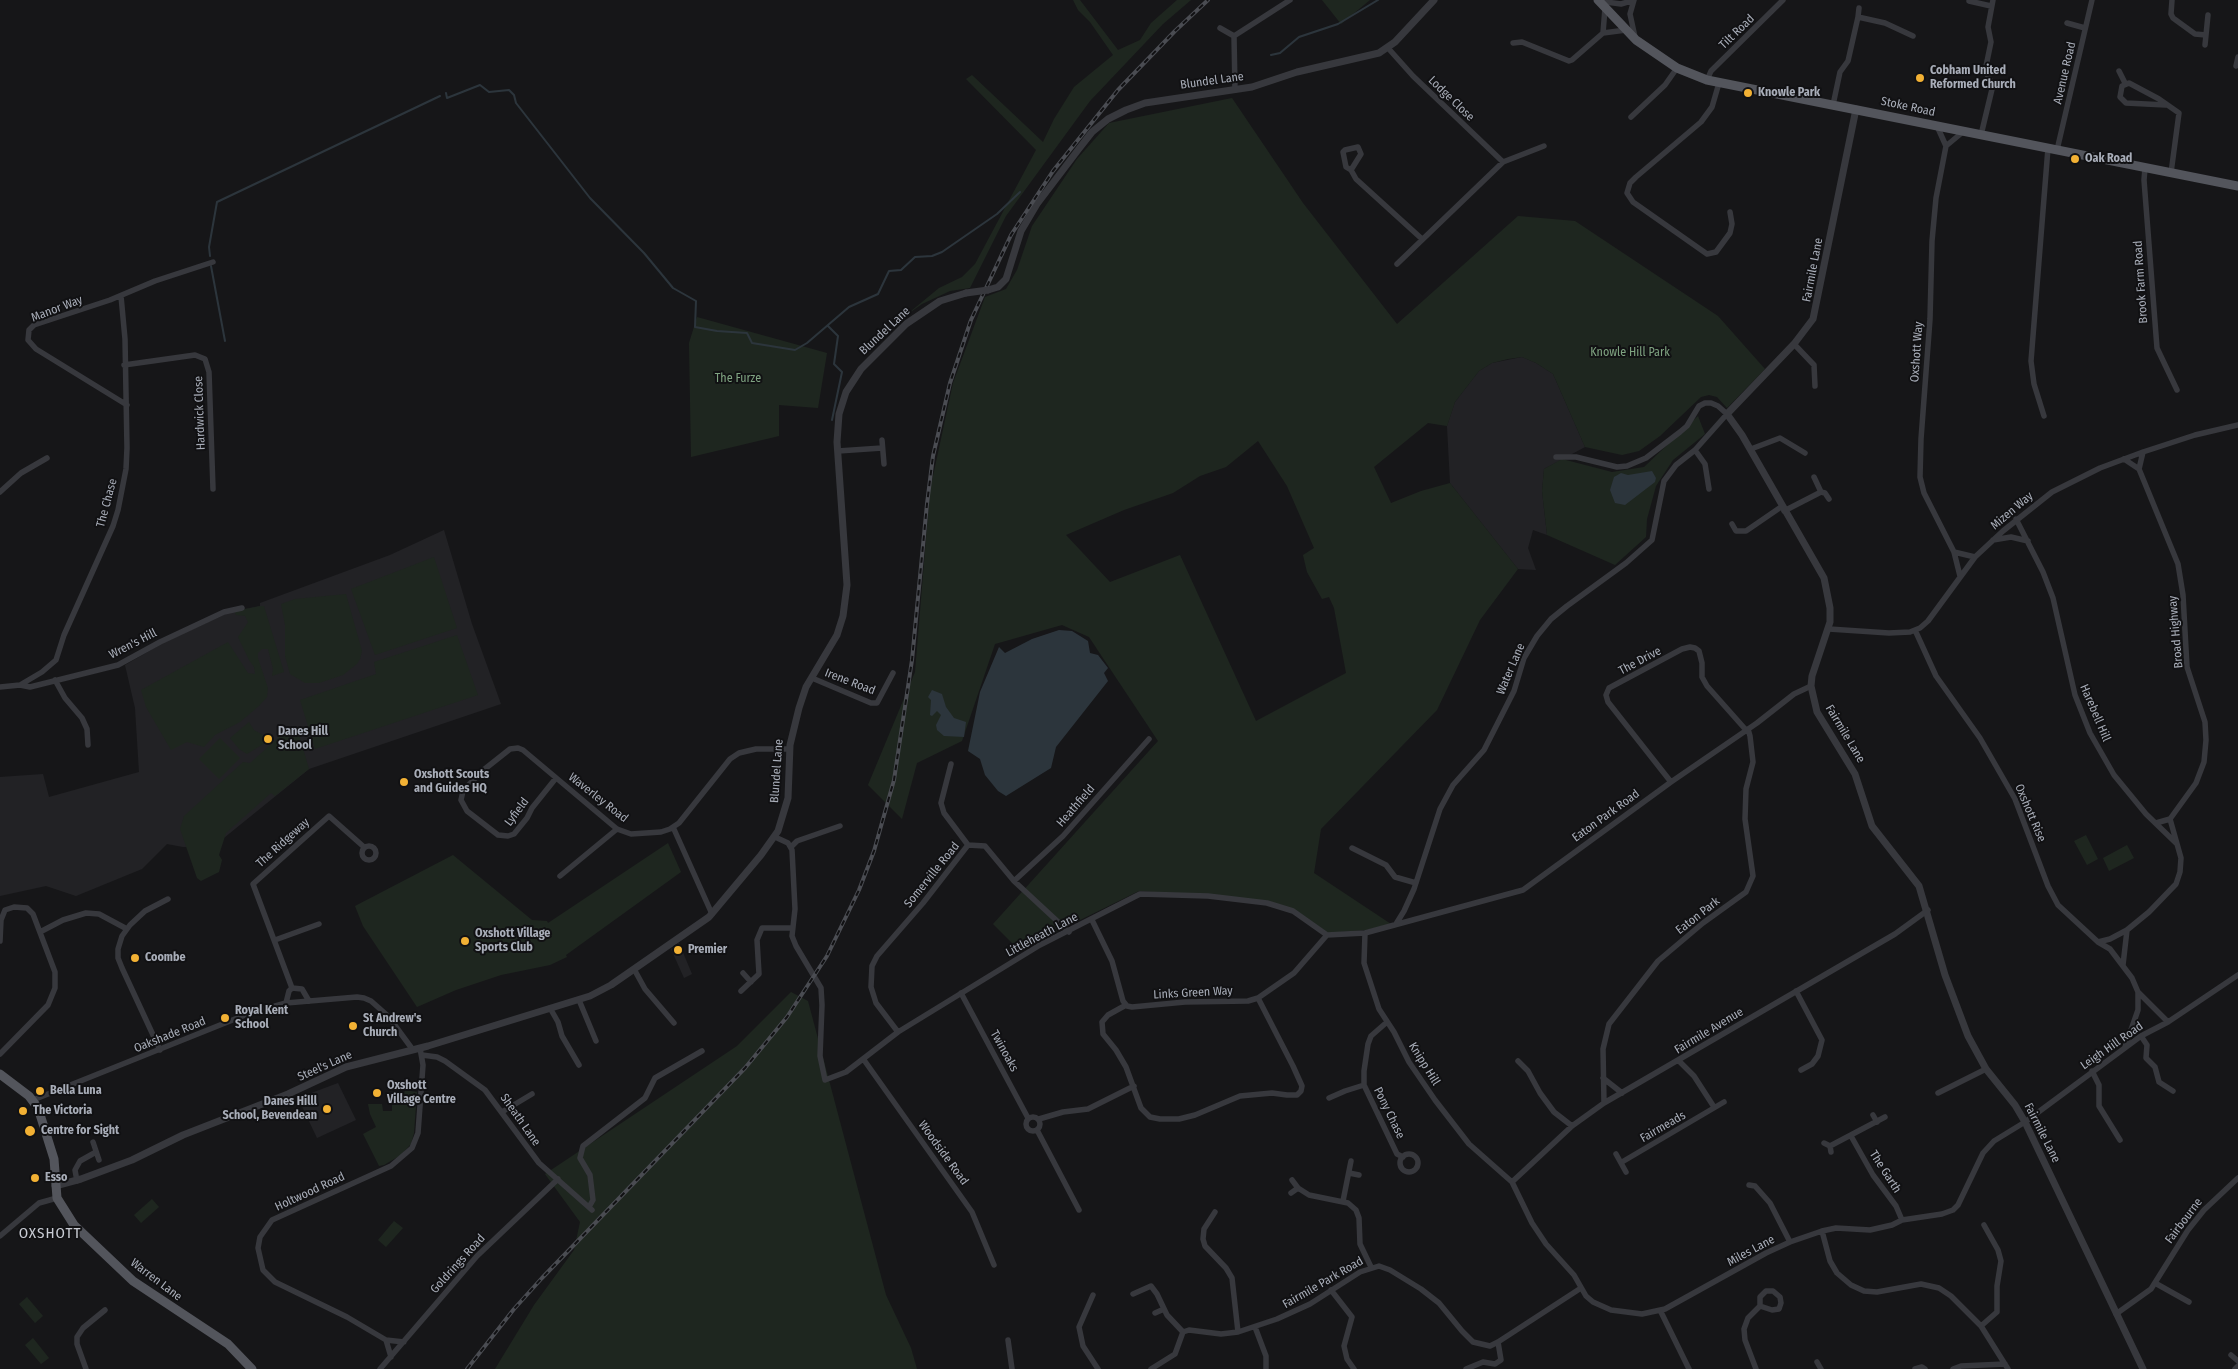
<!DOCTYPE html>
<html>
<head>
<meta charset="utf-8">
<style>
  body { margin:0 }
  canvas { display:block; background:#161618 }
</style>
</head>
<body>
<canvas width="2238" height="1369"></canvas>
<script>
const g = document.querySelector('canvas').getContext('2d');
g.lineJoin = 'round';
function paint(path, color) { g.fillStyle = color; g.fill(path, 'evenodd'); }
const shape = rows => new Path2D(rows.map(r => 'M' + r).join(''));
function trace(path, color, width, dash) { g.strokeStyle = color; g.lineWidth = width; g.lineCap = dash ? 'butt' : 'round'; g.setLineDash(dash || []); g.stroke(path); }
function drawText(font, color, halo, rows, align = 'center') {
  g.font = font + ' "Fira Sans Condensed",sans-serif'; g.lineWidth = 4; g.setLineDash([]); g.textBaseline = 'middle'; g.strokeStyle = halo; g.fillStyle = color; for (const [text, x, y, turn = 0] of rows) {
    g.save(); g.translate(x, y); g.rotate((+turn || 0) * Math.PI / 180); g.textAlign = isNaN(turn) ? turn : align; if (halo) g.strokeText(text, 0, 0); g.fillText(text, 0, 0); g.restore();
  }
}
const built = shape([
  [1522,357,1536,363,1553,374,1585,447,1544,469,1542,491,1547,535,1533,530,1528,548,1536,570,1518,569,1450,483,1447,426,1455,402,1479,371,1492,363],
  [444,530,472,624,501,704,309,769,214,846,183,847,167,844,142,869,76,896,46,886,0,896,0,777,43,774,49,797,139,772,135,708,125,665,165,642,228,613,260,606,260,603,390,555],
  [679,943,692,974,684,978,671,949],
  [338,1083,356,1120,317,1138,298,1098]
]);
const green = shape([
  [1073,0,1080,0,1118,50,1140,40,1151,23,1177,0,1191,0,1163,24,1090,101,1006,216,970,288,950,291,922,304,905,316,939,288,962,277,975,264,1036,150,966,79,972,75,1043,142,1054,119,1074,87,1113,55,1090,22,1078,10],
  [1322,0,1370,0,1341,24],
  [1232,98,1303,203,1397,324,1518,216,1575,221,1718,316,1765,369,1727,408,1717,397,1709,395,1701,397,1660,436,1639,451,1622,455,1585,447,1553,374,1536,363,1522,357,1508,359,1492,363,1479,371,1455,402,1447,426,1428,423,1374,467,1391,503,1421,491,1450,483,1518,569,1480,620,1437,710,1321,829,1314,873,1391,924,1366,930,1328,933,1293,909,1208,896,1139,891,1019,950,993,924,1158,741,1089,637,1062,625,995,644,962,741,917,763,902,819,868,785,915,672,930,490,953,383,985,297,1006,289,1017,270,1032,226,1077,159,1109,123],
  [1258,441,1287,486,1314,548,1303,555,1307,572,1322,599,1329,597,1334,608,1346,673,1256,721,1180,555,1110,582,1066,535,1124,510,1173,493,1200,476,1226,467],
  [697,317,827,353,818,408,779,405,779,436,691,457,689,343],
  [1698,416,1705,434,1673,460,1656,486,1647,519,1646,537,1615,565,1547,535,1542,491,1544,469,1562,459,1612,472,1644,467],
  [434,557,457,628,375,655,351,589],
  [346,594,362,651,360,659,357,664,343,675,319,683,305,683,290,674,285,656,285,625,281,604,295,599],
  [260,606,264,606,284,672,272,676,273,669,268,649,262,649,258,653,258,658,268,688,267,697,259,706,240,722,215,735,204,747,187,742,171,750,146,707,141,690,228,642,248,673,255,674,254,667,249,660,238,637,248,622,245,616,236,615,234,611],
  [457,635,478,695,315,749,300,700,376,674,374,662],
  [249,722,254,730,263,735,270,736,265,743,247,754,239,749,230,738],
  [295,729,298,731,309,769,275,796,271,793,226,833,219,855,222,860,219,872,201,881,197,878,180,829,184,816,243,762,250,763,279,737],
  [220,738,240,758,219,779,199,759],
  [2086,835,2098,859,2087,865,2074,841],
  [668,843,681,872,566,955,567,957,550,965,501,975,456,990,417,1007,363,926,355,906,453,855,532,920,547,921,548,923],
  [2127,845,2134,858,2109,871,2103,858],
  [791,992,808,1001,886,1295,911,1348,917,1369,495,1369,534,1305,574,1250,580,1222,545,1174,737,1046],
  [405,1090,417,1092,414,1133,411,1144,401,1155,384,1165,379,1166,363,1134,376,1127,370,1114,368,1104,382,1104,383,1111,392,1111,392,1103,400,1102,399,1094,404,1094],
  [152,1199,159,1207,141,1223,134,1215],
  [394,1221,403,1228,386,1247,378,1240],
  [27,1297,43,1316,35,1323,19,1304],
  [33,1338,49,1358,41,1364,25,1345]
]);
const water = shape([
  [1652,471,1656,478,1655,482,1625,505,1615,503,1610,490,1614,477,1621,473,1628,475],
  [1059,630,1072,631,1088,641,1090,653,1098,655,1108,668,1104,673,1108,681,1056,747,1051,768,1006,796,998,791,985,775,980,759,968,751,980,692,999,647,1005,653,1032,639],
  [932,690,942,694,946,707,954,718,966,722,964,737,944,736,937,730,936,725,941,715,937,711,932,716,930,715,931,700,928,697]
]);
const stream = shape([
  [1271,55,1280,53,1299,37,1338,24,1378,0],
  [446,93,447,98,480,85,489,92,509,90,514,95,516,103,590,198,644,253,673,288,696,301,695,327,717,331,747,333,752,343,795,350,807,343,849,307,878,294,889,271,901,270,915,257,932,256,942,252,997,214,1020,192],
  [210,256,209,247,217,202,440,96],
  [211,266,225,341],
  [828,326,838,336,834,364,842,372,832,420]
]);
const minor = shape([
  [1634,0,1630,14,1635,37],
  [2172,0,2171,14,2173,18,2195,34,2206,35],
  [1599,1,1621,4,1634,0],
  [1969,1,1991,6],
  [1858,17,1859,8],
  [2067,23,2085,28],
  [1220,28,1234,36],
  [1603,33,1605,8],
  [1513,43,1522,42,1569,61,1572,60,1603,33,1626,30],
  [2205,45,2208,15],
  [1388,48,1413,76,1503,162],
  [2236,66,2238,57],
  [2119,71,2125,83],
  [1707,80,1711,71,1783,0],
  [1719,83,1712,107,1701,122,1636,177,1630,183,1627,193,1633,202,1707,254,1716,252,1730,233,1732,224,1730,212],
  [1235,90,1234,36,1290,0],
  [1833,105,1840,72,1848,61,1858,17,1885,23,1913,36],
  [2166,105,2126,103,2120,97,2122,86,2129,83,2159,99,2179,113,2171,173],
  [1631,117,1665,85,1677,68],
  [1937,126,1946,146,1936,198,1932,241,1930,319,1921,439,1920,477,1924,493,1954,552,1975,557],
  [1981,135,1993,85,1985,71,1991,42,1988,27,1993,0],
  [1946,146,1964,131],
  [2057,150,2092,0],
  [2145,168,2144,180,2157,348,2177,390],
  [1351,170,1346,167,1343,152,1345,150,1358,147,1361,154,1351,170,1356,179,1422,239],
  [1397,264,1503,162,1544,146],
  [1794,344,1814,365,1815,386],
  [124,365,195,355,205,359,209,372,213,489],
  [127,405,36,349,28,340,29,330,34,325,110,300,155,281,213,262],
  [2044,416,2034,384,2031,361,2048,148],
  [882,440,884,464],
  [1751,449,1780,438,1805,453],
  [1695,450,1705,464,1709,489],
  [838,451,882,448],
  [2124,459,2139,469],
  [1814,477,1821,492,1825,493,1829,499],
  [0,492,21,473,47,458],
  [1784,511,1821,492],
  [2016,519,2043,572,2053,598,2075,695,2090,733,2114,775,2146,814,2176,843],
  [1732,524,1736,531,1746,531,1781,507],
  [1993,540,2011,537,2028,541],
  [1954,552,1960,576],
  [1829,629,1889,633,1910,632,1920,628,1928,621,1975,557,2003,531,2052,492,2100,468,2143,452,2195,435,2238,425],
  [1915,630,1936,676,1980,738,2015,799,2048,886,2058,905,2098,942,2110,949,2132,978,2138,992,2138,1010,2125,1047],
  [812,678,871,703,877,703,893,673],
  [55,680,65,698,82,718,87,729,88,745],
  [20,685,42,672,56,660,64,635,113,526,118,510,126,469,127,448,125,339,121,296],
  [0,687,20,685,30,687,118,665,160,642,224,612,242,608],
  [951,764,941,803,944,813,968,845],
  [556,778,532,808,527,818,514,834,508,836,498,835,467,811,461,800,463,791,481,772,510,749,518,748,523,750,617,829,631,834,661,832,670,829,679,823,730,759,739,753,756,749,789,749],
  [1671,782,1608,702,1606,695,1609,688,1682,649,1690,647,1695,648,1699,651,1702,663,1702,677,1707,686,1746,730],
  [2156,823,2170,819],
  [673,827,712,914],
  [775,837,788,843,792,850,795,909,792,936,796,946,821,988,822,1005,820,1056,825,1080,846,1072,898,1032,1040,945,1140,894,1208,896,1267,903,1293,911,1327,935,1365,933,1523,890,1671,782,1757,723,1794,694,1811,686],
  '362 853a7 7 0 1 1 14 0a7 7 0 1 1-14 0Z',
  [791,847,797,841,840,826],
  [1352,848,1386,865,1395,877,1416,883],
  [560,876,617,829],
  [1014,881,1063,836,1149,739],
  [1092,920,1112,961,1123,1001,1127,1006,1132,1007,1185,1002,1248,1001,1258,998,1294,973,1327,935],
  [1396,924,1404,911,1414,889,1440,809,1453,785,1484,750,1514,691,1524,658,1537,636,1551,619,1567,606,1626,563,1652,540,1664,481,1676,465,1695,450,1727,414,1718,406,1711,403,1705,403,1699,406,1687,426,1680,432,1646,458,1627,466,1617,467,1576,457,1556,457],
  [40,932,63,920,86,913,99,914,127,929],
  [1365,933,1364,963,1379,1009,1394,1032,1409,1062,1435,1100,1469,1144,1512,1182,1532,1223,1546,1244,1574,1275,1586,1296,1593,1302,1611,1310,1642,1314,1665,1309,1766,1253,1790,1242,1822,1231,1836,1228,1870,1230,1892,1225,1902,1220,1942,1214,1953,1210,1958,1205,1983,1153,1994,1141,2025,1122,2141,1036,2168,1022,2238,975],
  [275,940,319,924],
  [0,941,1,920,5,910,14,907,27,908,33,914,55,972,55,988,48,1005,0,1054],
  [2098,942,2110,939,2127,930,2149,912,2176,884,2180,872,2181,858,2170,819,2196,783,2204,762,2206,740,2205,722,2187,667,2183,595,2178,564,2139,469,2143,452],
  [2123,965,2127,930],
  [634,969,645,989,674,1023],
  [743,973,751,982],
  [292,988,253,884,329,816,364,847],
  [741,991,759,974,757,940,762,928,792,928],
  [1796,991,1822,1040,1818,1056,1812,1064,1801,1070],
  [2138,992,2168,1022],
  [961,993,1028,1118],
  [579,1000,596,1041],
  [286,1003,289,991,292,988,302,989,309,1001],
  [1126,1005,1108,1015,1102,1022,1103,1034,1116,1050,1126,1067,1141,1108,1150,1117,1160,1119,1179,1119,1195,1115,1240,1096,1272,1093,1287,1095,1297,1095,1301,1091,1302,1086,1293,1066,1258,998],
  [550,1008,558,1022,562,1036,579,1065],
  [1387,1022,1371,1036,1368,1044,1364,1071,1364,1085,1397,1154,1403,1157],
  [898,1032,876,1003,871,987,872,966,877,956,923,903,968,845,985,846,1014,881,1069,932],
  [2141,1036,2147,1045,2146,1058,2155,1067,2159,1082,2173,1091],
  [160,1050,122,968,118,958,118,949,122,936,130,925,145,911,168,899],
  [422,1055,437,1057,445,1061,485,1090,539,1163,592,1210],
  [864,1060,972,1212,994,1265],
  [1518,1061,1528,1071,1540,1093,1554,1112,1572,1126],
  [1679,1061,1694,1076,1714,1107],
  [2092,1071,2099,1085,2099,1106,2120,1140],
  [1603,1078,1622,1093],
  [1938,1093,1986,1069],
  [1329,1098,1345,1091,1364,1085],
  [33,1100,250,1013,286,1003,357,997,364,998,371,1001,388,1016,413,1050],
  [1604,1103,1603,1049,1609,1024,1658,961,1703,923,1746,892,1753,876,1745,819,1746,789,1753,762,1750,736,1748,729],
  [502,1112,532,1094],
  [1873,1115,1877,1122],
  '1026 1124a7 7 0 1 1 14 0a7 7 0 1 1-14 0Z',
  [1039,1119,1063,1112,1088,1109,1134,1086],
  [1037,1130,1079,1210],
  [1851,1136,1873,1175,1896,1206,1902,1220],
  [93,1142,99,1160],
  [1824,1143,1830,1146,1831,1152],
  [1830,1146,1885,1117],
  '1400 1163a9 9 0 1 1 18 0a9 9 0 1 1-18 0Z',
  [1616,1154,1626,1172],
  [1622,1162,1724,1102],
  [1349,1173,1359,1175],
  [1292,1180,1298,1188,1309,1195,1348,1203,1356,1210,1359,1218,1360,1244,1371,1267],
  [77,1181,75,1170,80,1161,96,1152],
  [1512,1182,1572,1126,1604,1103,1895,934,1928,910],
  [1749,1185,1755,1186,1770,1203,1790,1242],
  [1291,1193,1298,1188],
  [1343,1201,1351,1161],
  [589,1207,593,1200,590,1175,580,1158,583,1146,645,1098,655,1078,702,1051],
  [1215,1212,1204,1229,1203,1239,1205,1246,1226,1268,1232,1278,1238,1332],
  [1822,1231,1830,1261,1837,1273,1851,1285,1864,1291,1877,1292,1921,1284,1939,1288,1951,1296,1981,1326,2008,1369],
  [0,1236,39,1203,57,1198],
  [2155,1283,2189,1302],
  [1331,1290,1352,1317,1344,1346,1347,1359,1354,1369],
  [1133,1294,1151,1286,1157,1294,1167,1315,1183,1332],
  [1093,1295,1079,1327,1083,1346,1098,1369],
  [1660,1310,1689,1369],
  [1155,1313,1164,1309],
  [2116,1314,2151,1289,2188,1230,2204,1210,2238,1178],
  [1981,1326,1997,1312,1997,1286,2001,1261,1998,1250,1984,1225],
  [1255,1327,1266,1356,1266,1369],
  [1183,1332,1189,1330,1221,1334,1238,1332,1277,1319,1310,1304,1360,1272,1379,1266,1390,1270,1421,1289,1439,1303,1462,1331,1473,1342,1490,1346,1498,1342,1581,1288],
  [386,1340,391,1357],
  [1008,1340,1012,1369],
  [404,1342,386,1340,347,1317,275,1282,263,1270,258,1248,260,1237,272,1220,391,1166,412,1148,418,1133,423,1065,420,1048],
  [2231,1355,2238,1361],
  [1817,1362,1821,1369],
  [86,1369,77,1344,77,1337,83,1328,105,1310],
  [380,1369,477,1256,558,1179],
  [1151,1369,1175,1354,1183,1332],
  [1466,1369,1483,1362,1495,1364,1501,1360,1498,1342],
  [1756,1369,1745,1340,1744,1329,1748,1318,1760,1306,1760,1297,1766,1291,1773,1291,1780,1297,1781,1303,1779,1309,1772,1310,1760,1306],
  [1915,1369,1922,1367,1925,1369],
  [1953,1369,1961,1366,2005,1364],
  [2235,1369,2238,1366]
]);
const tertiary = shape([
  [1856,109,1813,319,1794,344,1727,414,1742,435,1824,578,1830,608,1830,622,1812,676,1811,686,1817,712,1855,774,1872,826,1919,886,1945,975,1968,1036,1986,1069,2015,1105,2025,1122,2143,1369],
  [988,290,998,287,1006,279,1021,231,1037,204,1078,150,1092,132,1108,119,1126,110,1145,103,1252,87,1297,72,1379,53,1395,42,1434,0],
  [55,1186,81,1179,132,1160,183,1135,288,1094,346,1067,428,1046,590,996,611,985,709,917,761,855,778,831,788,798,790,745,799,708,806,687,837,635,843,616,847,585,837,442,839,414,846,392,861,369,906,324,940,301,966,293]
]);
const primary = shape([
  [1598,0,1636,40,1677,68,1707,80,2238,186],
  [0,1074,29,1096,38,1108,54,1159,57,1198,74,1225,133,1281,228,1344,252,1369]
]);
const rail = shape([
  [467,1369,514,1309,542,1278,745,1068,787,1017,827,956,859,890,874,851,894,780,912,660,927,504,933,456,950,383,971,320,1011,235,1053,171,1118,90,1175,31,1208,0]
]);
const tertiaryBridge = shape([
  [966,293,988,290]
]);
const markers = [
  [1920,78,5,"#f2b134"],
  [1748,93,5,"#f2b134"],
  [2075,159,5,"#f2b134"],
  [268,739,5,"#f2b134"],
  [404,782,5,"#f2b134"],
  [465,941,5,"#f2b134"],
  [678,950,5,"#f2b134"],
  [135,958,5,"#f2b134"],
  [225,1018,5,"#f2b134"],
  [353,1026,5,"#f2b134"],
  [40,1091,5,"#f2b134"],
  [377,1093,5,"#f2b134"],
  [327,1109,5,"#f2b134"],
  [23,1111,5,"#f2b134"],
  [30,1131,6,"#f2b134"],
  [35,1178,5,"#f2b134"]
];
const streetNames = [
  ["Tilt Road",1737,32,-44],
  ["Avenue Road",2065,73,-77],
  ["Blundel Lane",1212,81,-8],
  ["Lodge Close",1451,99,44],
  ["Stoke Road",1908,107,12],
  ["Fairmile Lane",1813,270,-79],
  ["Brook Farm Road",2141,282,-94],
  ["Manor Way",57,309,-21],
  ["Blundel Lane",885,331,-43],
  ["Oxshott Way",1917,352,-86],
  ["Hardwick Close",200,413,-92],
  ["The Chase",107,503,-75],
  ["Mizen Way",2012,511,-40],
  ["Broad Highway",2176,632,-95],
  ["Wren's Hill",133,644,-27],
  ["The Drive",1640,661,-28],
  ["Water Lane",1511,669,-67],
  ["Irene Road",850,682,21],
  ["Harebell Hill",2095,713,67],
  ["Fairmile Lane",1845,734,59],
  ["Blundel Lane",777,771,-86],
  ["Waverley Road",598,798,38],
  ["Heathfield",1076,806,-49],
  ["Lyfield",517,812,-53],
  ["Oxshott Rise",2030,813,67],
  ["Eaton Park Road",1606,816,-36],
  ["The Ridgeway",283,843,-42],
  ["Somerville Road",932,875,-51],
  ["Eaton Park",1698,916,-38],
  ["Littleheath Lane",1042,935,-28],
  ["Links Green Way",1193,993,-3],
  ["Fairmile Avenue",1709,1031,-31],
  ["Oakshade Road",170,1035,-22],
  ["Leigh Hill Road",2112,1046,-35],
  ["Twinoaks",1004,1051,61],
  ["Knipp Hill",1424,1064,58],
  ["Steel's Lane",325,1066,-24],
  ["Pony Chase",1389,1113,64],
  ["Sheath Lane",520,1120,55],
  ["Fairmeads",1663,1127,-30],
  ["Fairmile Lane",2042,1133,63],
  ["Woodside Road",943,1153,54],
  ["The Garth",1885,1172,57],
  ["Holtwood Road",310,1192,-25],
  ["Fairbourne",2184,1221,-53],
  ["Miles Lane",1751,1251,-28],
  ["Goldrings Road",458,1264,-48],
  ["Warren Lane",156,1280,37],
  ["Fairmile Park Road",1323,1283,-30]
];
const poiNames = [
  ["Cobham United",1930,71],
  ["Reformed Church",1930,85],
  ["Knowle Park",1758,93],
  ["Oak Road",2085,159],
  ["Danes Hill",278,732],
  ["School",278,746],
  ["Oxshott Scouts",414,775],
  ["and Guides HQ",414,789],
  ["Oxshott Village",475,934],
  ["Sports Club",475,948],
  ["Premier",688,950],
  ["Coombe",145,958],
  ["Royal Kent",235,1011],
  ["School",235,1025],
  ["St Andrew's",363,1019],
  ["Church",363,1033],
  ["Oxshott",387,1086],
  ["Village Centre",387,1100],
  ["Bella Luna",50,1091],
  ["Danes Hilll",317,1102,"right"],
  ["School, Bevendean",317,1116,"right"],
  ["The Victoria",33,1111],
  ["Centre for Sight",41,1131],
  ["Esso",45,1178]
];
const parkNames = [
  ["Knowle Hill Park",1630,353],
  ["The Furze",738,379]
];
const quarterNames = [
  ["OXSHOTT",50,1234]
];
paint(built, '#222225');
paint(green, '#1e261f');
paint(water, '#2c353c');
trace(stream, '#2c353c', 2);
trace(minor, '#37383d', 5.5);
trace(tertiary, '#37383d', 7);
trace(primary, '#53555c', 9);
trace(rail, '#4a4c52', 4);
trace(rail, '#111113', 2, [5.5]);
trace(tertiaryBridge, '#37383d', 7);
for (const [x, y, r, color] of markers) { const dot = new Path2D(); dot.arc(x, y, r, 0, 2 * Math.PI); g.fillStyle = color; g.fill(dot); trace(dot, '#111113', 2); }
drawText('12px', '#a8adb8', '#111113', streetNames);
drawText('bold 12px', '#a8adb8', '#111113', poiNames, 'left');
drawText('12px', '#7fa381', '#111113', parkNames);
g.letterSpacing = '1px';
drawText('15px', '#c9ccd4', '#111113', quarterNames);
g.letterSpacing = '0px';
</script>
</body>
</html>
